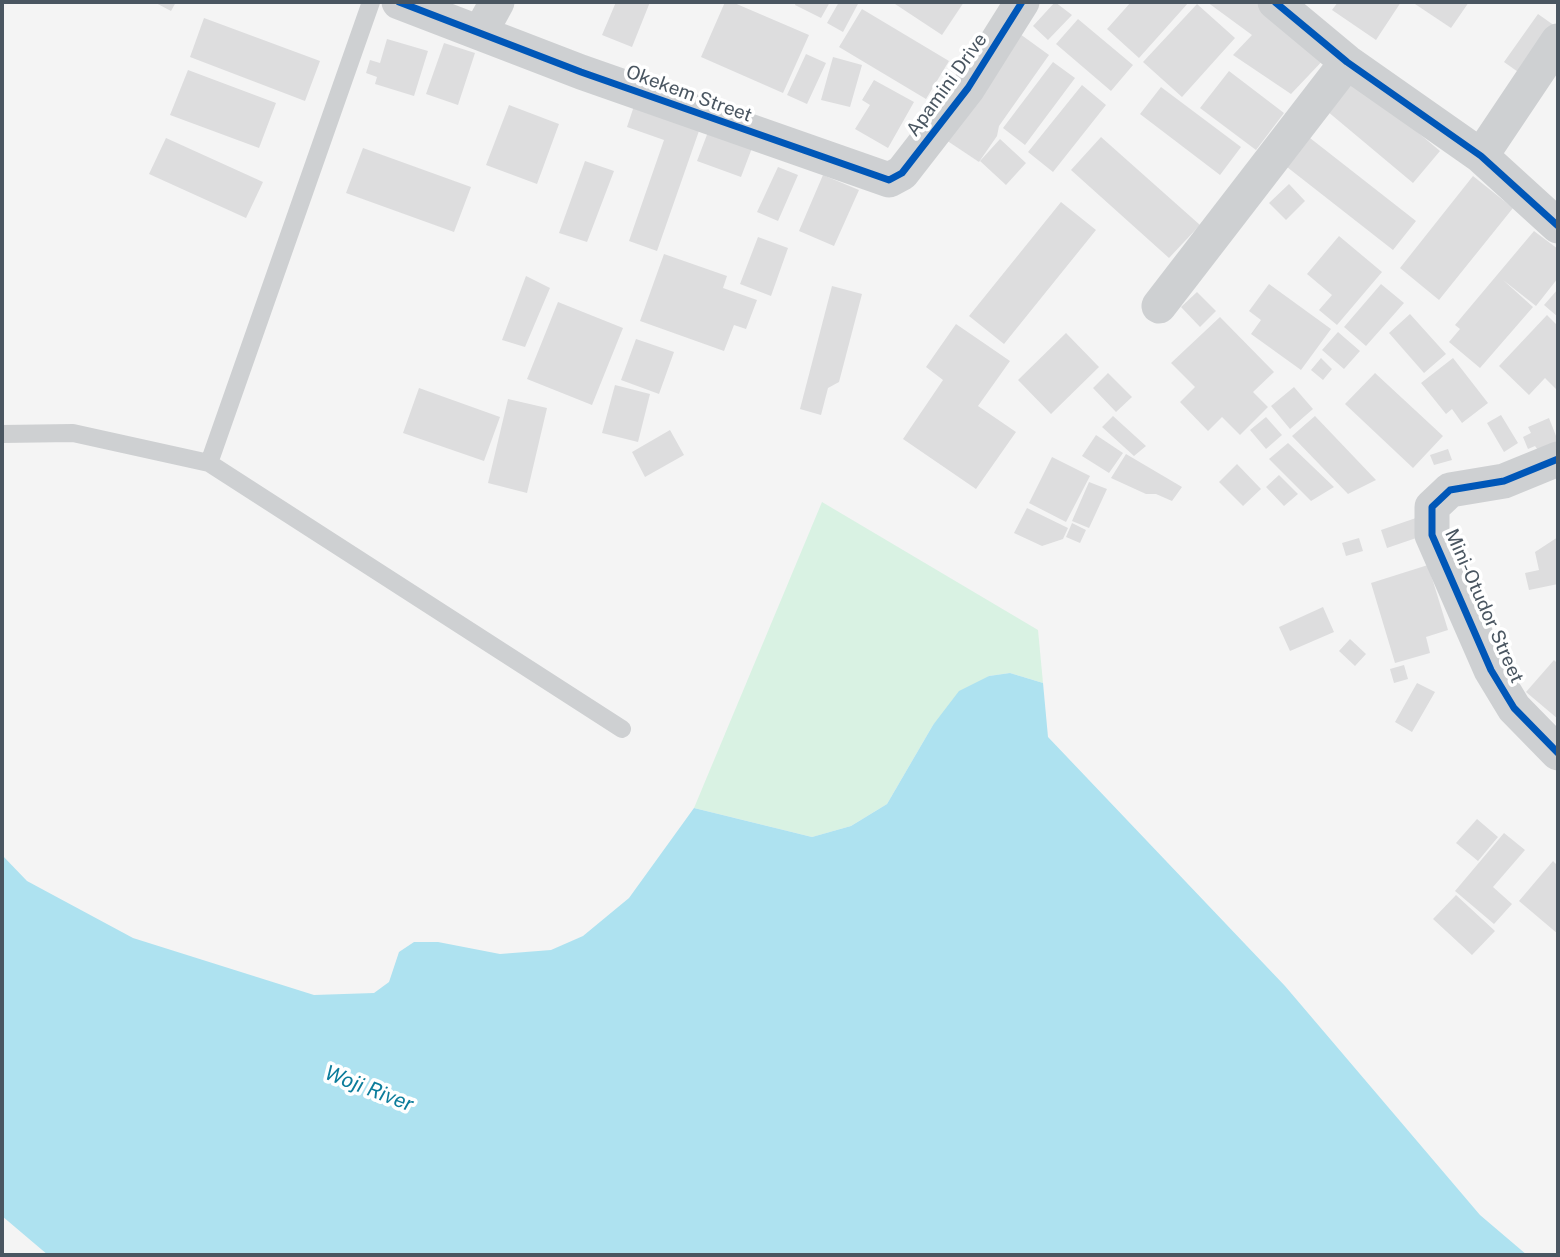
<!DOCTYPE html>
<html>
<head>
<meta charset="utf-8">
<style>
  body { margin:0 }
  #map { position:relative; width:1560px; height:1257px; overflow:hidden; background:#f4f4f4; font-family:"Public Sans",sans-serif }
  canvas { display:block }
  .frame { position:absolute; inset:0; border:4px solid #4a5661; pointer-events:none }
</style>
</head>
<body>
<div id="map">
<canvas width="1560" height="1257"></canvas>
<div class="frame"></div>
</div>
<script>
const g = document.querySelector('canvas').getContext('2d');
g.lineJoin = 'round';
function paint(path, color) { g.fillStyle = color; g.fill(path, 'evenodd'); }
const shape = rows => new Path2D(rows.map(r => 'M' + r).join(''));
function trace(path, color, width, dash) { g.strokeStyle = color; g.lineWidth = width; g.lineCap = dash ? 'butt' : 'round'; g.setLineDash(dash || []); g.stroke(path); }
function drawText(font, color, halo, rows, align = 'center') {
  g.font = font + ' "Public Sans",sans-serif'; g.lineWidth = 7; g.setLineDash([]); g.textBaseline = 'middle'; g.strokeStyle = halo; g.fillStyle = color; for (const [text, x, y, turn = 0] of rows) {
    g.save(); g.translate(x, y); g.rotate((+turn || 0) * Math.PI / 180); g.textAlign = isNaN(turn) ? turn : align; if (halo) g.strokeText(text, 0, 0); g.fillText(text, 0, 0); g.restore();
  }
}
const green = shape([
  [822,502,1038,630,1043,683,1010,673,989,676,933,725,887,804,851,826,812,837,694,808]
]);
const water = shape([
  [1010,673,1043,683,1048,737,1285,986,1480,1215,1527,1255,48,1255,2,1216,2,855,27,881,133,938,314,995,374,993,389,982,399,952,414,942,438,942,500,954,551,950,583,936,629,898,694,808,812,837,851,826,887,804,933,725,959,691,989,676]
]);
const building = shape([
  [154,2,176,2,171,11],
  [616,2,650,2,632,47,602,35],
  [725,2,732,2,809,35,783,93,701,57],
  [796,2,830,2,821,18,795,5],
  [839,2,859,2,843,32,827,23],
  [892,2,964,2,942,35],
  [1055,2,1072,15,1048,40,1033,26],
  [1131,2,1189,2,1139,58,1107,29],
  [1207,2,1264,2,1328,55,1291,94,1233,55,1252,35],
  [1338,2,1401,2,1376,40,1332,10],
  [1412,2,1469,2,1451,28],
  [1197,4,1235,38,1182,97,1143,62],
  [862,9,949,61,926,99,839,47],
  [1538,14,1555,26,1521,74,1504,62],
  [204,18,320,61,305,101,190,57],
  [1078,19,1133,65,1111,91,1056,44],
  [1020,34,1049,55,999,126,997,136,979,162,946,140],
  [387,39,428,51,414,96,375,84,377,77,366,73,370,60,380,63],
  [444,43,475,53,458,105,426,94],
  [806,54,826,63,807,104,787,95],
  [833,57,862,65,850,107,821,100],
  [1053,62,1075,78,1025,145,1003,128],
  [188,70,276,103,259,148,170,115],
  [1229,71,1284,113,1256,150,1200,108],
  [1354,79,1440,151,1413,183,1327,111],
  [874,80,914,102,888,148,855,129,870,105,862,100],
  [1082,85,1106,105,1053,172,1028,152],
  [1161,87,1241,147,1220,175,1140,114],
  [509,105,559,124,537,184,486,165],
  [634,106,700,128,657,251,629,241,664,140,627,127],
  [708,132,752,148,741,177,697,161],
  [1101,137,1200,225,1169,258,1071,170],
  [166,138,263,182,246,218,149,174],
  [1310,138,1416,221,1393,250,1287,167],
  [1000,139,1026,163,1006,185,980,161],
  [363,148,471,187,454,232,346,193],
  [585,161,614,171,587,242,559,233],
  [778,167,798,175,778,221,757,212],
  [823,175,859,190,834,246,799,231],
  [1473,176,1513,208,1439,300,1400,268],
  [1289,184,1305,201,1286,220,1269,203],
  [1061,202,1096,230,1004,344,969,316],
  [1534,231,1558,249,1558,278,1536,306,1503,280,1533,307,1480,368,1449,342,1460,329,1455,325],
  [1339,236,1382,272,1337,325,1319,310,1332,295,1307,274],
  [758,237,788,248,771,296,740,284],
  [664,254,727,276,723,288,757,300,746,329,734,325,724,351,640,321],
  [526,276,550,288,525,347,502,340],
  [1269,284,1331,329,1301,370,1251,334,1261,320,1249,311],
  [1381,284,1404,303,1366,346,1344,327],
  [832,286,862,294,839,382,828,388,821,415,800,409],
  [1558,289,1558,317,1544,305],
  [1197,292,1216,311,1200,327,1181,307],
  [558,302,623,328,592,405,527,379],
  [1410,314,1446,354,1424,373,1389,333],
  [1547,315,1558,326,1558,391,1545,378,1529,395,1499,366],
  [1220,317,1274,372,1253,392,1268,407,1240,435,1222,417,1208,431,1180,402,1195,387,1171,363],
  [956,324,1010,361,978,406,1016,432,976,489,903,439,943,380,926,367],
  [1338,332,1360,351,1344,369,1322,350],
  [1066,333,1099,367,1051,414,1018,380],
  [636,339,674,352,659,394,621,380],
  [1321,358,1332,369,1323,380,1311,370],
  [1453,358,1488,403,1462,423,1452,409,1446,414,1421,383],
  [1108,373,1132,397,1116,412,1093,388],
  [1375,373,1443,436,1413,468,1345,404],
  [615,385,650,394,638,442,602,433],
  [1294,387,1313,409,1290,429,1271,406],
  [419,388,500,417,484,461,403,433],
  [508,399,547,408,527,493,488,483],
  [1501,415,1518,443,1504,452,1487,423],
  [1113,416,1146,446,1134,456,1102,427],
  [1315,416,1376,480,1348,494,1292,436],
  [1266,417,1282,435,1266,449,1250,430],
  [1549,418,1558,441,1538,450,1535,446,1528,449,1523,437,1531,433,1528,427],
  [670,430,684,455,645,477,632,452],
  [1096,435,1123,453,1109,473,1082,456],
  [1288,443,1334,487,1311,501,1269,459],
  [1448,449,1452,460,1434,465,1430,455],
  [1126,454,1182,487,1172,501,1156,494,1146,494,1111,478],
  [1052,457,1090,476,1066,522,1029,503],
  [1237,464,1261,489,1243,506,1219,482],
  [1279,475,1298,494,1284,506,1266,487],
  [1089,482,1107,489,1089,528,1072,521],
  [1027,508,1068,528,1063,539,1042,546,1014,533],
  [1416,518,1422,536,1387,548,1381,530],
  [1072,523,1086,530,1080,543,1066,537],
  [1558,537,1558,584,1529,590,1525,573,1539,570,1535,552],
  [1359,538,1363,551,1346,556,1342,543],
  [1428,565,1448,630,1426,637,1430,653,1395,663,1371,583],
  [1323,607,1334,632,1290,651,1279,627],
  [1350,639,1366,654,1355,666,1339,651],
  [1554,660,1558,664,1558,719,1526,692],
  [1404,665,1408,679,1394,683,1390,669],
  [1417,683,1435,692,1412,732,1395,722],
  [1477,819,1498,837,1478,861,1456,843],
  [1504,833,1525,850,1493,887,1512,904,1494,924,1455,891],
  [1553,861,1558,866,1558,934,1519,901],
  [1456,895,1495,931,1472,955,1433,919]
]);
const service = shape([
  [2,434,73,433,209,463,622,729],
  [209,463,371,2]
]);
const minor = shape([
  [399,2,581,72,889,180,902,173,968,88,1022,2],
  [1275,2,1347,62,1481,156,1558,226],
  [480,33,497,2],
  [1481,156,1558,41],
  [1159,306,1347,62],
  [1558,459,1504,481,1450,490,1432,507,1432,535,1491,670,1514,708,1558,753]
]);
const cycleway = shape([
  [399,2,581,72,889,180,902,173,968,88,1022,2],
  [1275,2,1347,62,1481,156,1558,226],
  [1558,459,1504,481,1450,490,1432,507,1432,535,1491,670,1514,708,1558,753]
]);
const streetNames = [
  ["Apamini Drive",947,85,-54],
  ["Okekem Street",689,94,20],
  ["Mini-Otudor Street",1484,606,66]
];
const waterNames = [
  ["Woji River",369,1089,21]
];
paint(green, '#d9f2e3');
paint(water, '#aee2f0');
paint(building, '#ddddde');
trace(service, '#ced0d2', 18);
trace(minor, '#ced0d2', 35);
trace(cycleway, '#0057b8', 7);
drawText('19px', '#4a5661', '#fff', streetNames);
drawText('italic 21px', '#0c7c9b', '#fff', waterNames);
</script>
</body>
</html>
